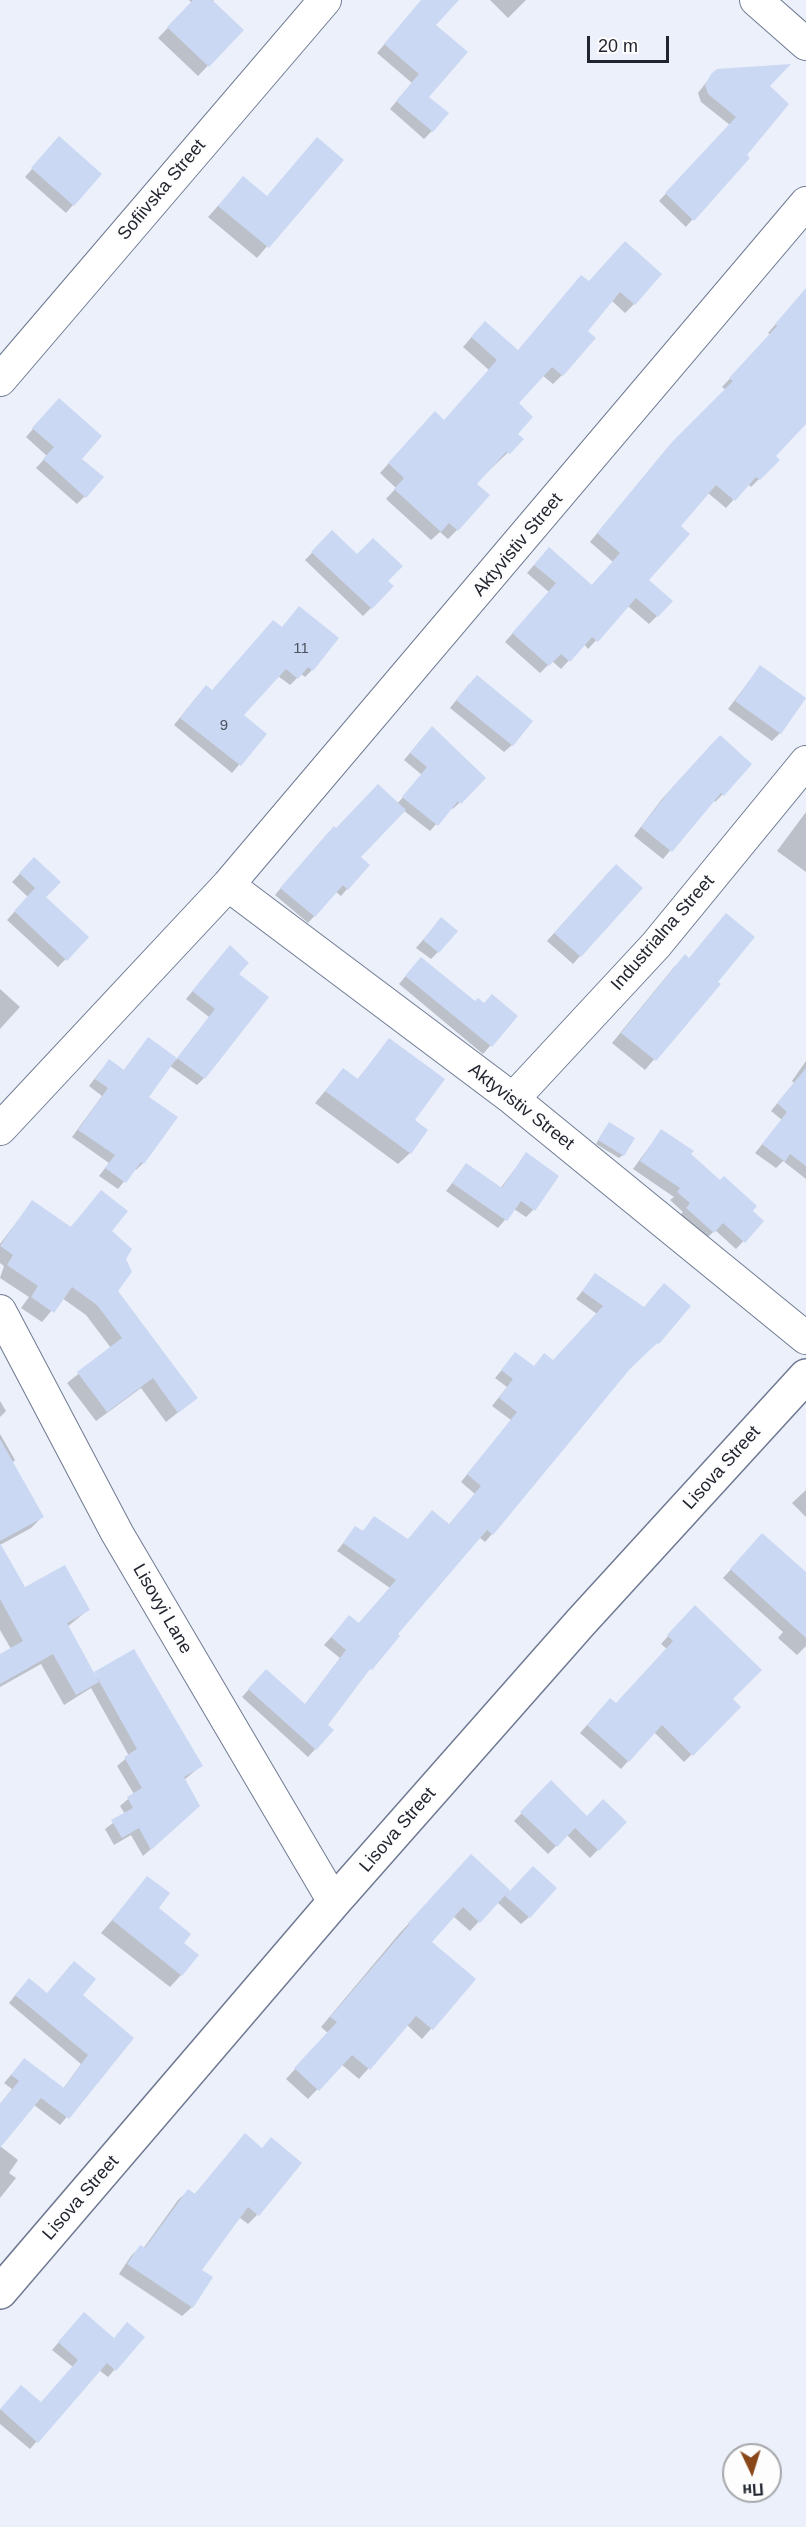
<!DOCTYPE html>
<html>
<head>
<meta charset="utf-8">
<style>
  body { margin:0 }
  #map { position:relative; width:806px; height:2527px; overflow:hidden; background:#ebf0fb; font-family:Helvetica,sans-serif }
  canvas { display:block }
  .north { position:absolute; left:722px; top:2443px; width:60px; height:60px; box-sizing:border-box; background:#fdfdfd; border:2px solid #a5a7ab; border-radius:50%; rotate:176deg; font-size:16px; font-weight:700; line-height:24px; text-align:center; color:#21252f }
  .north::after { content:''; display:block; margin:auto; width:21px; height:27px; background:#8a4719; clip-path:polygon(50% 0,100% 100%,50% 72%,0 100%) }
  .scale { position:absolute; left:587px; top:36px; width:82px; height:27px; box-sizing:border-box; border:3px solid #21252f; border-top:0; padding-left:8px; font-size:18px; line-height:21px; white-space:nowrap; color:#21252f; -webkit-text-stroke:4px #fdfdfd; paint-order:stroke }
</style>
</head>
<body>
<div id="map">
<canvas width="806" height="2527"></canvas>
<div class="north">Пн</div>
<div class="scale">20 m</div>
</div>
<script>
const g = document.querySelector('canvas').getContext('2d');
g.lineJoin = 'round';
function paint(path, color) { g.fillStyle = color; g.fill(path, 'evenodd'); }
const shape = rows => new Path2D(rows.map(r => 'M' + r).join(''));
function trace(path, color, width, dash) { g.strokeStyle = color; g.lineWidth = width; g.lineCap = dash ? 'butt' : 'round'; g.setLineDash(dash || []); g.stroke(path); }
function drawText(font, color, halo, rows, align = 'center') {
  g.font = font + ' Helvetica,sans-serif'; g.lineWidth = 5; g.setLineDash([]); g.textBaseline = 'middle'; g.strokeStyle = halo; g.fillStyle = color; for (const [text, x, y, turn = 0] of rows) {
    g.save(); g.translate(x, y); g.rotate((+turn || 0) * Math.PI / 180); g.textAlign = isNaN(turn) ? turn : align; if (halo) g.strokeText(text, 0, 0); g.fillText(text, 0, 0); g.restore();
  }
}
const shadow = shape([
  [189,0,214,0,212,2,242,30,198,76,158,38,192,3],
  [422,0,457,0,434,25,427,97,432,131,424,139,390,109,412,83,377,53],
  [490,0,526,0,508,18],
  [712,75,767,86,745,156,686,227,659,201,730,125,701,102,698,93],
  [52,146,73,205,66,213,25,177],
  [341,160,257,258,208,217,243,178,266,197],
  [616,252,634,304,625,313,611,300,586,331,562,375,553,384,542,375,516,404,516,434,522,439,475,484,457,530,448,539,440,532,431,540,386,499,396,488,380,473,426,422,444,421,489,370,463,347,476,332,517,352,589,283],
  [806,290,806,414,774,456,778,460,751,487,748,484,726,508,708,493,679,526,647,580,657,616,649,624,628,606,588,649,584,644,561,669,552,661,540,673,505,642,549,592,527,573,541,557,591,586,613,562,590,542,664,452,726,390,722,387,771,335,768,333],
  [51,408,80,459,85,496,77,504,36,468,47,456,26,437],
  [332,532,392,587,363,616,305,560],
  [281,628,312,670,305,677,301,674,290,685,278,676,242,715,265,734,232,773,174,725,199,694,212,691],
  [760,667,780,733,772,741,728,709],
  [469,684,512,745,504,752,450,708],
  [425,735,484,778,453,809,451,807,430,831,403,810,359,858,347,889,341,896,336,892,308,923,275,895,327,834,397,804,422,775,404,760],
  [712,744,723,794,715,802,713,800,663,859,634,836,662,799],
  [806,812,806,872,777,851],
  [34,859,44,897,87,937,58,967,7,920,28,897,12,882],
  [608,873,580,956,573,964,547,941],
  [434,927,438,952,431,959,416,948],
  [223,954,237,974,204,1078,197,1085,170,1066,147,1097,143,1163,136,1170,134,1169,118,1189,99,1176,109,1163,72,1137,102,1096,89,1086,102,1069,123,1071,148,1039,176,1060,209,1017,186,999],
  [414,966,475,1003,516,1016,483,1054,399,984],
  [675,966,718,984,645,1070,612,1043],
  [0,989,20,1007,0,1029],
  [389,1040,412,1120,410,1153,398,1164,315,1103,343,1070,357,1080],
  [806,1061,806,1179,783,1161,776,1168,755,1153,782,1120,771,1111,794,1083,792,1081],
  [606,1127,623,1155,619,1158,596,1144],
  [661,1131,762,1221,736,1249,715,1230,705,1240,679,1216,683,1212,670,1200,674,1197,633,1169],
  [526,1154,533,1210,526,1217,514,1209,498,1228,446,1191,466,1165,500,1189],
  [101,1192,110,1231,124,1259,116,1291,196,1398,166,1422,141,1388,96,1421,67,1383,111,1348,86,1315,62,1298,42,1322,21,1308,29,1297,0,1278,4,1266,0,1263,0,1244,32,1202,70,1228],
  [595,1275,643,1309,689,1307,657,1343,629,1368,492,1534,485,1542,479,1537,396,1635,326,1725,332,1731,308,1757,242,1697,259,1678,304,1706,340,1658,324,1645,349,1617,358,1624,390,1588,337,1551,355,1528,362,1532,374,1518,407,1540,449,1526,475,1494,461,1482,511,1420,492,1406,507,1387,495,1378,515,1354,533,1368,553,1362,597,1314,576,1299],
  [0,1401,6,1411,0,1417],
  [0,1434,15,1460,12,1463,42,1517,31,1528,0,1545],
  [806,1490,806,1517,792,1503],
  [755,1543,806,1593,806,1646,797,1655,778,1638,783,1632,723,1578],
  [0,1546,25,1589,88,1610,67,1627,93,1674,201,1766,184,1780,190,1814,143,1856,131,1835,114,1845,105,1829,125,1814,120,1806,134,1794,117,1766,129,1756,91,1688,64,1705,41,1664,0,1687,0,1655,11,1649,0,1630],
  [688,1614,731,1699,739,1707,684,1762,654,1732,621,1769,580,1733,603,1707,616,1705,667,1649,661,1644],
  [551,1783,585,1816,625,1822,590,1858,567,1835,548,1854,514,1821],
  [471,1857,510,1892,529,1917,521,1924,497,1902,470,1931,453,1916,430,1942,474,1980,422,2039,407,2025,359,2079,341,2064,308,2099,286,2079,328,2033,321,2027,399,1934],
  [148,1878,181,1975,170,1987,101,1933],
  [22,1987,46,1994,81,1995,132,2039,60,2125,34,2105,0,2146,18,2160,9,2173,16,2178,0,2198,0,2104,12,2089,4,2083,24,2060,63,2089,81,2064,9,2003],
  [236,2145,257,2215,248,2224,239,2217,200,2271,192,2307,182,2316,119,2274,131,2256,140,2247,143,2249,178,2200,188,2191,194,2195],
  [77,2321,113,2340,143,2337,108,2377,99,2370,30,2449,0,2424,0,2410,14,2394,41,2404,73,2367,52,2350]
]);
const building = shape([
  [193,0,212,0,244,30,209,67,167,27],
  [421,0,459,0,436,25,468,52,429,97,449,113,433,132,396,101,419,74,384,44],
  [791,64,770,86,789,104,747,155,750,158,694,221,665,193,736,117,708,94,705,85,711,74,717,69],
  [59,136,102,174,74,206,31,168],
  [317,137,344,160,269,248,218,206,243,176,267,196],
  [625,241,662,274,635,305,620,292,588,331,596,338,563,376,552,367,519,403,533,417,518,434,524,439,510,454,506,452,477,484,490,495,458,531,449,523,441,532,394,489,404,478,388,463,435,411,444,420,497,360,471,337,485,321,518,350,581,275,589,281],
  [806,288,806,424,776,456,780,460,760,480,756,477,735,501,716,485,681,526,690,534,649,580,673,601,658,617,636,598,598,642,592,637,570,662,561,654,549,666,512,633,556,583,534,565,549,547,592,585,620,553,597,533,672,442,733,381,729,378,777,326,775,324],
  [59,398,102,436,82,459,104,477,86,498,43,459,54,447,32,428],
  [332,530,357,554,373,538,403,566,388,581,394,586,372,609,311,552],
  [299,606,339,638,313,671,308,667,298,679,286,669,244,715,267,734,241,766,180,718,206,685,212,690,273,620,282,627],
  [760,665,806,698,781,734,735,701],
  [477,675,533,721,513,746,456,700],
  [432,726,486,778,461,804,458,801,438,826,402,797,427,767,410,753],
  [720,735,752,764,724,796,721,793,672,852,641,827,670,790],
  [378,784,406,810,361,857,370,865,348,890,343,885,315,917,280,888,334,826,336,828],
  [34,857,61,882,46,897,89,937,67,961,14,911,35,888,19,873],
  [616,864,643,888,581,957,554,933],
  [726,913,755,937,718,982,721,984,656,1061,621,1033,685,954,689,958],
  [441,917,458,931,439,953,423,940],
  [230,945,249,963,239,974,269,997,205,1079,177,1058,215,1009,192,991],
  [421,957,475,1001,478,998,484,1003,492,994,518,1016,492,1047,405,976],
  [148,1037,177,1058,149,1097,178,1117,144,1164,141,1162,126,1183,105,1168,115,1155,78,1130,108,1088,95,1079,109,1059,124,1070],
  [389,1038,445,1079,415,1120,428,1130,411,1154,325,1091,343,1068,358,1079],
  [806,1068,806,1166,790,1154,785,1162,762,1144,787,1112,777,1103],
  [609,1122,635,1138,624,1156,598,1140],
  [661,1129,694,1151,691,1154,720,1180,724,1176,757,1206,753,1211,764,1221,745,1243,723,1223,714,1233,686,1208,690,1203,677,1192,680,1188,640,1161],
  [526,1152,559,1176,535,1211,521,1201,507,1221,452,1183,466,1163,502,1188],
  [101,1190,128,1211,112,1231,132,1249,126,1259,132,1272,118,1291,198,1398,178,1413,153,1378,107,1412,77,1372,122,1338,97,1305,72,1287,54,1313,31,1297,38,1286,7,1265,13,1255,0,1246,32,1200,71,1227],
  [595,1273,644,1307,664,1283,691,1306,659,1344,657,1343,630,1369,493,1535,487,1530,398,1634,400,1636,372,1670,370,1669,328,1725,334,1730,316,1750,248,1689,266,1669,305,1704,346,1650,331,1637,349,1615,359,1623,396,1580,343,1543,355,1526,363,1531,374,1516,408,1539,432,1510,449,1524,481,1486,467,1474,517,1412,499,1398,513,1379,501,1370,515,1352,534,1366,544,1353,553,1360,603,1306,582,1291],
  [0,1439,44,1517,0,1541],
  [762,1533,806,1572,806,1638,730,1569],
  [0,1543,25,1587,65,1565,90,1610,67,1623,99,1682,76,1695,53,1654,0,1684,0,1654,23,1641,0,1599],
  [695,1605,762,1670,733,1699,741,1707,693,1756,662,1725,629,1762,587,1725,610,1698,616,1703,673,1641,667,1635],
  [134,1649,203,1766,184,1777,200,1806,151,1850,139,1828,122,1838,111,1820,133,1808,127,1797,142,1788,124,1757,137,1749,94,1672],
  [551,1780,587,1816,583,1820,603,1799,627,1822,599,1851,575,1828,557,1847,520,1812],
  [471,1854,510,1890,480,1923,463,1907,432,1942,476,1979,433,2030,416,2016,370,2070,352,2055,319,2091,294,2068,337,2022,330,2017,409,1925,408,1923],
  [533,1866,557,1888,530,1918,505,1896],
  [147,1876,170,1893,159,1908,191,1934,184,1943,199,1955,182,1976,112,1920],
  [74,1961,96,1979,83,1995,134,2038,69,2119,41,2098,0,2148,0,2104,19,2081,11,2075,24,2058,64,2088,88,2055,15,1995,29,1978,47,1993],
  [245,2133,262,2148,271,2137,302,2163,259,2216,248,2207,202,2270,213,2277,193,2308,127,2264,140,2245,145,2248,188,2189,195,2194],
  [84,2312,114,2338,127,2322,145,2337,116,2371,107,2363,38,2443,0,2409,21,2385,41,2402,78,2360,58,2342]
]);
const street = shape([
  [756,0,806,44],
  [0,380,325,0],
  [228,885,513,1099,806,1338],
  [513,1099,656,945,806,762],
  [0,1129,228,885,806,203],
  [0,1311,117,1533,334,1902]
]);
const secondary = shape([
  [0,2292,334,1902,581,1622,806,1376]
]);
const numberNames = [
  ["11",301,649],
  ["9",224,726]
];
const streetNames = [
  ["Sofiivska Street",162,190,-50],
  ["Aktyvistiv Street",518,545,-50],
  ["Industrialna Street",663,933,-49],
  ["Aktyvistiv Street",521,1107,38],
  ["Lisova Street",722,1468,-48],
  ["Lisovyi Lane",162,1609,60],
  ["Lisova Street",398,1830,-49],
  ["Lisova Street",81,2198,-49]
];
paint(shadow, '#0003');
paint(building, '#cbd8f3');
trace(street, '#6f7a92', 34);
trace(secondary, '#6f7a92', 36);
trace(street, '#fff', 32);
trace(secondary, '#fff', 33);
drawText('15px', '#4c5260', null, numberNames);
drawText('18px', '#21252f', '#fdfdfd', streetNames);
</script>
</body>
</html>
